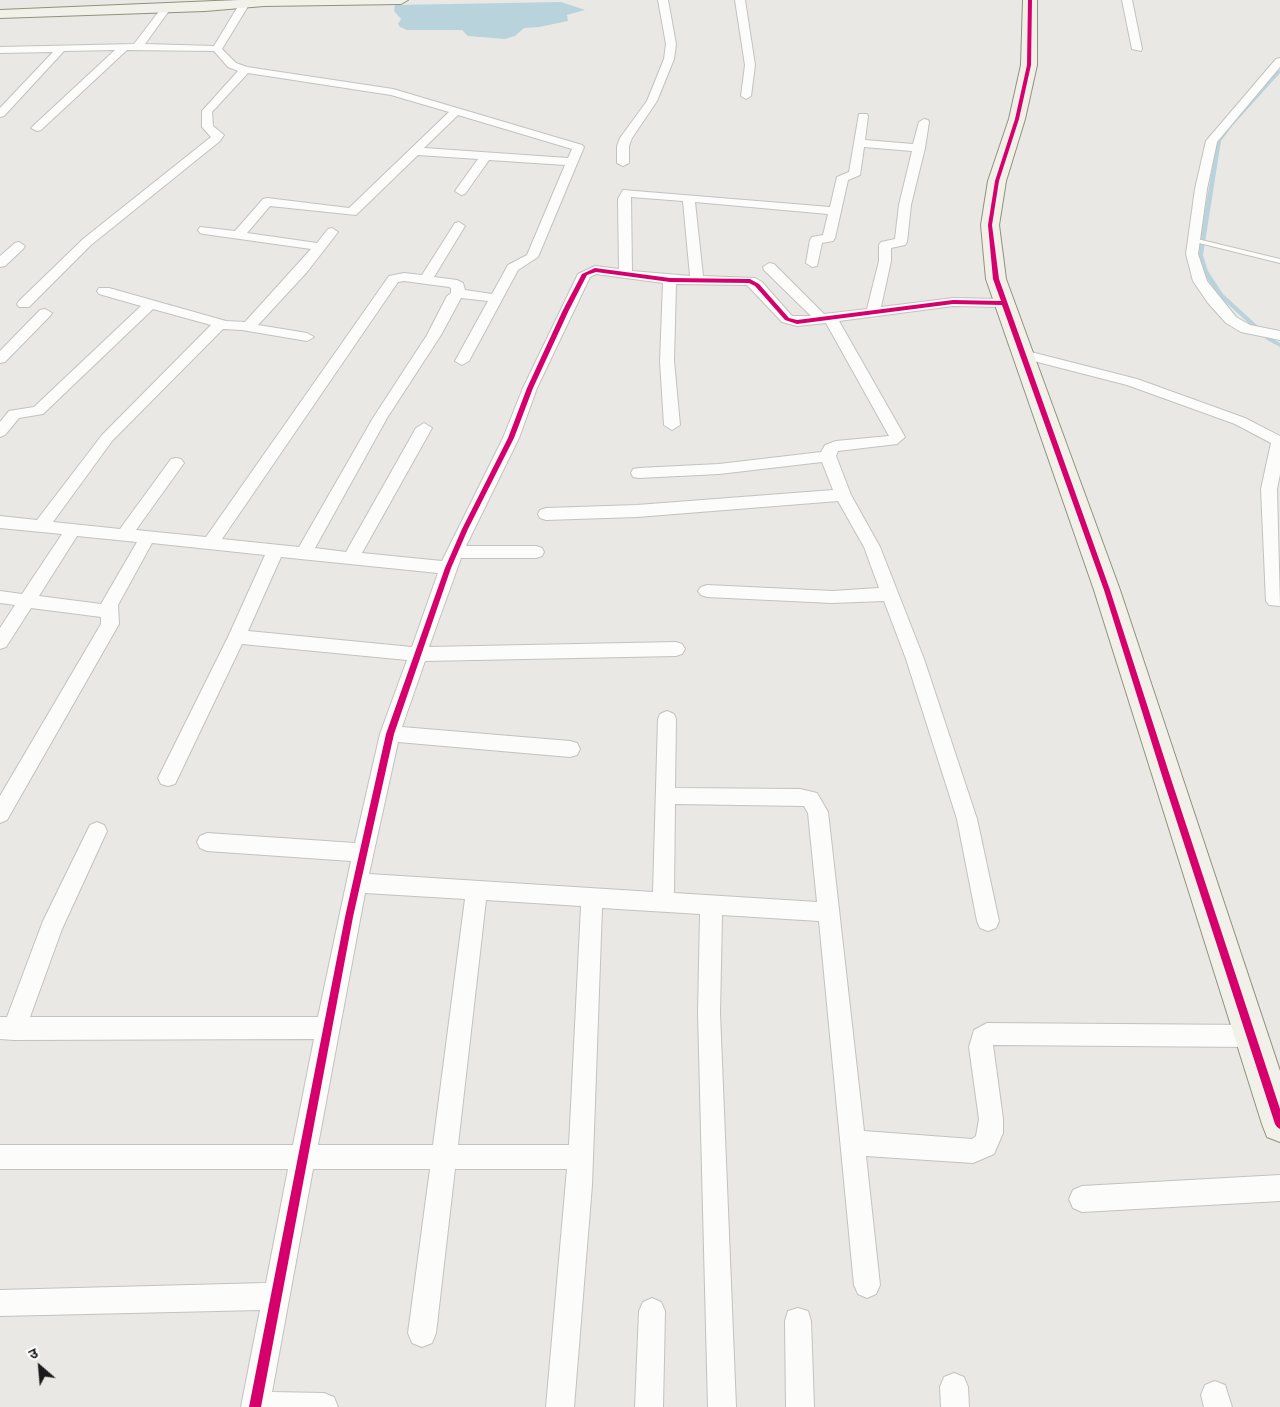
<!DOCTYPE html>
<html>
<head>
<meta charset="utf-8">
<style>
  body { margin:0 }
  #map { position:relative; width:1280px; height:1407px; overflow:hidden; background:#e9e8e4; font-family:"IBM Plex Sans","Noto Sans Devanagari",sans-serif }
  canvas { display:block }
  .north { position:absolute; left:15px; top:1342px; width:50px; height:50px; -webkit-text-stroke:4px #fff; paint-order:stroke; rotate:333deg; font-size:14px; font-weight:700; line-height:20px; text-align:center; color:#1b1b1b }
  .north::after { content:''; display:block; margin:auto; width:18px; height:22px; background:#1b1b1b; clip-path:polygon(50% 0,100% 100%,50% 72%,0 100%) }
</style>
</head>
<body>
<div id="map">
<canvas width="1280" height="1407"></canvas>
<div class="north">उ</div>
</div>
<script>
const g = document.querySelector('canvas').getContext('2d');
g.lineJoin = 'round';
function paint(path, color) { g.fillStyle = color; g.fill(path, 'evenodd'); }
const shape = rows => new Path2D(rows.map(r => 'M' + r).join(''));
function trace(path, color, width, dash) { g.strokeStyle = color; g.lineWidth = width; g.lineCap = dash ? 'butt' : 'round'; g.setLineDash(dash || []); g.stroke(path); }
const water = shape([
  [561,2,585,10,567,15,568,21,539,27,524,28,515,36,505,39,468,36,462,30,407,30,400,27,398,24,401,19,394,11,395,5]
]);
const stream = shape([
  [1279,70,1280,70,1280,73,1233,125,1221,141,1203,255,1208,271,1223,294,1271,338,1280,343,1280,347,1267,340,1219,296,1202,271,1197,255,1217,141,1229,123,1279,70]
]);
const lane = shape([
  [1193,238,1280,259,1280,263,1191,241,1191,239,1193,238]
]);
const street = shape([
  [245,0,250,3,222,49,236,63,247,67,393,89,582,145,584,147,538,257,518,270,469,361,462,365,455,361,488,301,461,298,441,335,387,418,315,548,346,552,416,428,424,423,432,428,362,553,442,561,503,438,523,388,578,274,595,266,619,269,618,199,623,190,830,207,837,177,849,172,859,114,867,114,868,116,865,140,913,144,919,122,924,119,928,120,929,122,925,148,911,205,907,242,905,245,891,248,891,261,881,307,953,298,1004,299,1011,303,1004,307,953,306,839,321,905,437,897,444,838,451,836,456,851,495,880,547,924,659,977,819,999,921,996,928,988,931,980,928,977,921,957,819,906,659,884,601,832,603,707,597,701,595,698,591,701,587,707,585,832,591,879,588,864,547,838,501,637,517,546,520,540,518,538,514,540,510,546,508,637,505,833,490,822,462,719,474,639,478,633,477,631,473,633,469,639,468,719,464,821,452,825,445,836,441,889,436,826,323,797,326,782,322,747,285,676,284,674,361,680,425,672,430,664,425,660,361,663,283,596,274,590,277,537,388,519,438,466,546,536,546,542,548,544,552,542,556,536,558,461,558,429,647,676,642,682,644,685,649,682,654,676,656,425,661,402,727,570,741,577,743,580,749,577,755,570,757,398,742,369,874,653,892,658,719,660,714,667,711,674,714,676,719,675,788,800,789,817,793,828,812,864,1131,972,1139,976,1136,979,1119,969,1047,974,1030,987,1023,1251,1025,1259,1028,1263,1036,1259,1044,1251,1047,993,1045,1003,1119,1003,1133,994,1154,973,1163,866,1156,880,1285,876,1294,867,1298,858,1294,854,1285,819,921,722,915,720,1013,736,1407,708,1407,698,1013,700,914,602,908,592,1185,574,1407,546,1407,567,1169,455,1169,436,1333,432,1343,422,1347,412,1343,408,1333,430,1169,313,1169,272,1392,324,1393,334,1397,338,1407,241,1407,260,1310,0,1316,0,1290,266,1283,288,1169,0,1169,0,1145,293,1145,314,1039,14,1040,0,1039,0,1017,7,1017,43,921,90,825,97,822,104,825,107,831,62,929,30,1017,318,1017,351,861,207,851,200,848,197,842,200,836,207,833,355,843,380,734,407,660,242,644,175,784,168,786,161,784,158,778,228,637,265,555,152,543,118,605,119,624,7,820,0,823,0,796,101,624,101,617,31,608,6,647,0,649,0,628,15,605,0,603,0,591,22,594,62,534,0,528,0,516,37,520,102,435,211,325,153,309,43,414,19,418,5,435,0,437,0,422,9,411,34,407,141,306,99,294,97,291,99,288,109,288,226,321,245,322,311,249,204,234,200,233,198,230,200,227,235,231,263,199,267,198,349,208,449,112,391,95,248,73,212,112,213,126,224,135,220,141,91,245,29,307,19,307,17,304,19,301,83,239,211,137,202,127,202,111,238,71,228,67,214,51,127,50,41,130,37,131,31,128,33,126,115,50,64,51,4,116,0,117,0,108,53,52,0,53,0,47,134,44,163,6,166,5,171,8,145,44,214,46,240,3,245,0],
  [458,115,572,149,568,158,424,148,458,115],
  [864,147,912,151,899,205,895,239,881,242,879,245,879,261,867,309,824,314,774,264,769,263,763,267,764,270,811,316,792,316,762,282,755,278,703,276,695,202,828,214,823,235,812,237,810,240,806,263,812,267,817,266,822,243,833,241,835,238,848,180,860,175,864,147],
  [418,155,478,159,455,191,461,195,465,194,489,160,565,165,527,255,508,265,492,294,465,290,463,283,457,280,434,277,465,226,459,222,455,223,422,275,404,273,389,276,206,537,136,530,184,463,181,459,176,458,171,459,120,529,53,522,112,441,223,329,242,330,307,341,314,337,307,333,258,325,307,272,338,232,332,228,328,229,317,243,247,233,270,206,356,215,418,155],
  [631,197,683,201,690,276,632,271,631,197],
  [404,281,449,287,451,288,451,293,447,296,427,335,373,418,299,547,222,539,398,282,404,281],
  [77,536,137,542,101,604,39,596,77,536],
  [281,557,438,573,412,647,248,631,281,557],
  [675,804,804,806,808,813,817,902,674,893,675,804],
  [365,893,465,899,433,1145,318,1145,365,893],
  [486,900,581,906,569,1145,458,1145,486,900],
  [658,0,668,0,676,44,674,59,657,101,632,138,629,146,629,163,623,166,617,163,617,146,620,138,647,101,664,59,666,44,658,0],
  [735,0,745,0,755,65,751,96,746,99,741,96,745,65,735,0],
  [1122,0,1132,0,1142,49,1141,51,1132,49,1122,0],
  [1280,58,1280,67,1217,142,1207,189,1198,254,1207,281,1236,317,1250,325,1280,331,1280,340,1241,332,1226,323,1208,303,1193,281,1186,254,1195,189,1206,141,1276,59,1280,58],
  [19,242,25,246,23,249,5,266,0,267,0,256,15,243,19,242],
  [45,309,52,313,50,316,5,362,0,363,0,351,40,310,45,309],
  [1023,350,1137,379,1245,418,1280,436,1280,474,1277,489,1280,606,1269,605,1266,601,1261,489,1271,443,1235,424,1127,385,1018,357,1016,354,1023,350],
  [1280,1175,1280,1201,1082,1212,1073,1208,1069,1199,1073,1190,1082,1186,1280,1175],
  [652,1298,661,1302,665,1311,663,1407,635,1407,639,1311,643,1302,652,1298],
  [798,1308,808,1311,811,1321,814,1407,786,1407,785,1321,788,1311,798,1308],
  [954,1373,964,1377,968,1387,969,1407,941,1407,940,1387,944,1377,954,1373],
  [1215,1381,1225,1385,1232,1407,1204,1407,1201,1395,1205,1385,1215,1381]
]);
const secondary = shape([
  [239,0,408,0,401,4,264,6,205,11,0,18,0,10,239,0],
  [1023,0,1037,0,1037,65,1025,119,1006,181,999,225,1006,279,1120,590,1280,1071,1280,1142,1267,1137,1262,1124,1094,590,986,279,981,225,988,181,1009,119,1021,65,1023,0]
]);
const cycleway = shape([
  [1028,0,1032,0,1031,65,1019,119,999,181,992,225,999,279,1110,590,1171,779,1280,1109,1280,1129,1277,1127,1275,1124,1163,779,1104,590,1002,305,953,304,797,324,785,320,755,286,749,283,670,282,596,272,587,275,569,310,533,388,514,438,468,529,451,568,394,734,353,917,261,1407,249,1407,345,917,386,734,445,568,462,529,508,438,527,388,563,310,582,274,595,268,670,278,750,279,759,284,789,318,797,320,953,300,1001,301,993,279,988,225,995,181,1015,119,1027,65,1028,0]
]);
paint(water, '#b9d3dc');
paint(stream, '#b9d3dc');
trace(lane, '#c2c2c0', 2);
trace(street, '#c2c2c0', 2);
trace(secondary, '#90927e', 2);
paint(lane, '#fcfcfb');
paint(street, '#fcfcfb');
paint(secondary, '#f1f1e9');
paint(cycleway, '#d6006c');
</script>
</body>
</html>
